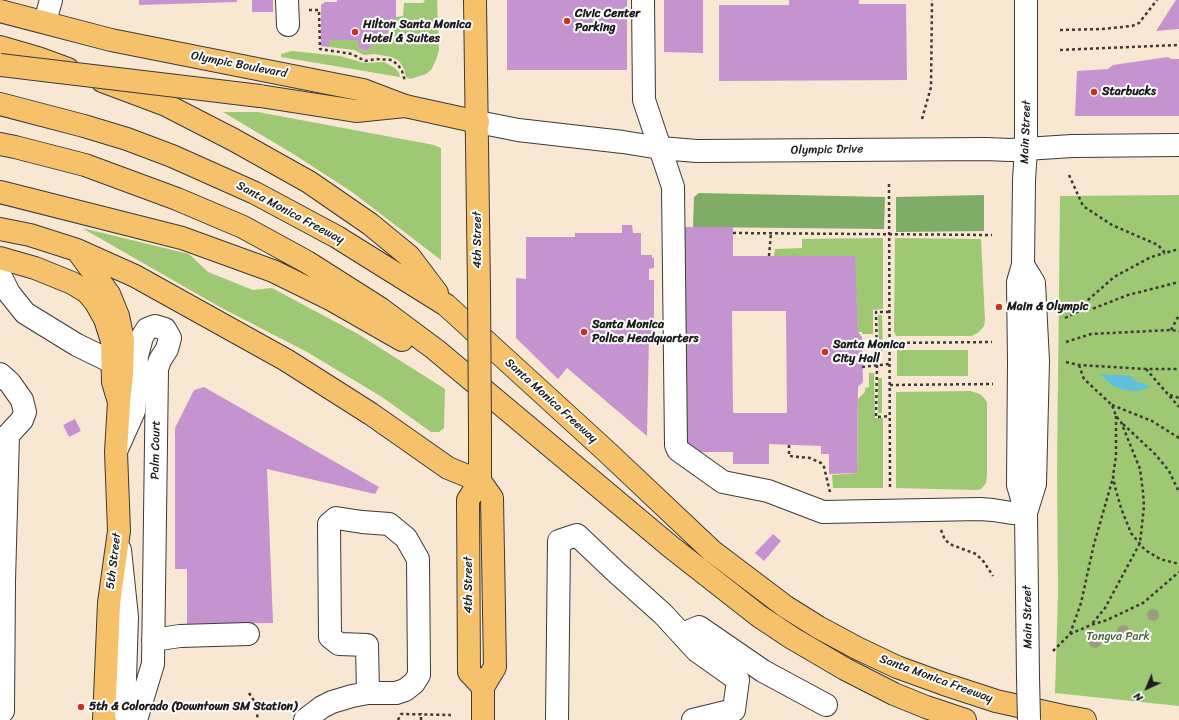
<!DOCTYPE html>
<html>
<head>
<meta charset="utf-8">
<style>
  body { margin:0 }
  #map { position:relative; width:1179px; height:720px; overflow:hidden; background:#f7e7d3; font-family:Sriracha,sans-serif }
  canvas { display:block }
  .north { position:absolute; left:1127px; top:668px; width:40px; height:40px; -webkit-text-stroke:3px #fff; paint-order:stroke; rotate:224deg; font-size:11px; font-weight:700; line-height:16px; text-align:center; color:#1c1c1c }
  .north::after { content:''; display:block; margin:auto; width:14px; height:18px; background:#1c1c1c; clip-path:polygon(50% 0,100% 100%,50% 72%,0 100%) }
</style>
</head>
<body>
<div id="map">
<canvas width="1179" height="720"></canvas>
<div class="north">N</div>
</div>
<script>
const g = document.querySelector('canvas').getContext('2d');
g.lineJoin = 'round';
function paint(path, color) { g.fillStyle = color; g.fill(path, 'evenodd'); }
const shape = rows => new Path2D(rows.map(r => 'M' + r).join(''));
function trace(path, color, width, dash) { g.strokeStyle = color; g.lineWidth = width; g.lineCap = dash ? 'butt' : 'round'; g.setLineDash(dash || []); g.stroke(path); }
function drawText(font, color, halo, rows, align = 'center') {
  g.font = font + ' Sriracha,sans-serif'; g.lineWidth = 4; g.setLineDash([]); g.textBaseline = 'middle'; g.strokeStyle = halo; g.fillStyle = color; for (const [text, x, y, turn = 0] of rows) {
    g.save(); g.translate(x, y); g.rotate((+turn || 0) * Math.PI / 180); g.textAlign = isNaN(turn) ? turn : align; if (halo) g.strokeText(text, 0, 0); g.fillText(text, 0, 0); g.restore();
  }
}
const green = shape([
  [425,0,437,0,439,50,436,60,431,70,426,74,410,79,406,77,404,69,399,61,392,57,374,54,364,55,354,50,329,47,329,40,358,40,357,44,360,49,364,51,368,50,371,47,372,42,378,41,396,24,396,17,403,16,404,3,423,3],
  [292,51,340,56,364,63,384,62,395,68,399,73,400,77,281,57,281,54],
  [223,112,258,112,434,145,441,148,441,260,352,192,295,155],
  [1179,195,1179,706,1055,693,1058,593,1057,470,1060,196],
  [82,228,189,254,208,272,253,290,272,288,358,334,445,389,444,428,439,432,431,432,382,397,307,352,218,306],
  [883,238,883,309,873,310,873,334,862,334,862,332,858,332,854,256,774,256,775,249,802,248,802,239],
  [895,238,981,239,985,320,984,326,979,332,972,336,896,336,894,331],
  [878,315,882,315,883,351,879,351],
  [897,350,968,350,968,376,897,376],
  [869,373,874,373,875,418,883,418,883,488,833,488,832,475,857,473,858,399,865,392,865,388,869,387],
  [878,378,882,378,882,413,878,413],
  [970,391,980,394,985,399,987,403,987,474,986,483,981,489,976,490,896,488,896,392]
]);
const forest = shape([
  [699,193,885,197,884,229,693,227,694,197],
  [984,195,984,231,896,232,896,197]
]);
const water = shape([
  [1100,374,1131,376,1133,380,1150,386,1145,389,1138,391,1124,390,1113,386]
]);
const building = shape([
  [139,0,237,0,237,2,139,5],
  [252,0,273,0,273,12,252,12],
  [337,0,396,0,396,23,378,42,372,42,371,47,368,50,365,51,360,49,357,44,358,40,329,40,329,47,321,46,321,5,325,2,337,2],
  [507,0,627,0,627,70,507,70],
  [664,0,703,0,703,53,664,52],
  [789,0,859,0,859,4,906,4,907,80,719,81,719,5,789,5],
  [1176,0,1179,0,1179,29,1156,31],
  [1168,57,1171,59,1179,59,1179,116,1075,116,1077,71,1108,69,1113,65],
  [622,225,632,225,633,233,641,233,641,255,652,255,652,258,654,258,654,268,649,269,649,280,654,280,654,329,653,329,653,335,649,335,647,436,567,368,558,379,516,338,516,278,526,279,526,237,575,237,575,233,622,233],
  [680,227,733,227,733,256,855,256,858,332,862,337,863,382,858,387,857,473,829,474,829,454,821,454,821,446,769,444,769,464,733,464,733,452,681,452],
  [732,311,786,311,787,413,733,413],
  [204,387,379,487,375,494,267,469,273,623,187,624,187,569,175,569,175,428,194,390],
  [75,419,81,431,69,437,63,425],
  [773,534,781,541,764,561,755,553]
]);
const path = shape([
  [309,10,319,10,320,49,352,54,365,61,376,59,392,60,398,65,402,71,405,81],
  [1060,30,1102,29,1132,26,1139,23,1157,0],
  [1060,50,1179,45],
  [922,119,931,87,932,0],
  [1069,175,1083,206,1112,225,1158,245,1165,253,1179,249],
  [889,184,890,490],
  [733,233,992,235],
  [769,256,771,233],
  [1081,310,1088,300,1114,277,1151,257,1165,253],
  [889,312,876,312,877,365,876,417,890,416],
  [1065,318,1081,310,1092,309,1128,295,1179,282],
  [1171,330,1179,315],
  [1066,342,1091,334,1171,330,1179,331],
  [889,343,992,342],
  [1066,362,1079,365,1146,369,1179,369],
  [1079,365,1084,379,1112,405,1116,416,1121,422,1140,469,1143,492,1144,506,1140,543,1105,608,1091,625],
  [862,367,889,364],
  [1146,369,1179,407],
  [890,385,993,384],
  [1170,395,1179,398],
  [1112,405,1152,421,1179,438],
  [1116,416,1116,456,1113,476,1115,487,1121,508,1131,533,1145,550,1160,559,1179,564],
  [1123,424,1156,455,1169,471,1179,492],
  [789,445,789,456,810,458,821,463,824,467,830,492],
  [941,530,945,540,952,545,976,554,984,562,993,576],
  [1070,634,1081,603,1094,544,1113,478],
  [1053,651,1070,634,1091,625,1107,620,1143,603,1179,572],
  [249,693,258,707,257,720],
  [398,720,401,714,451,715],
  [421,720,421,713]
]);
const minor = shape([
  [287,0,288,25],
  [643,0,644,100,673,187,676,445,678,450,723,482,768,491,823,512,980,509,993,510,1012,513,1026,513],
  [1026,0,1026,149,1024,180,1023,265,1018,282,1019,362,1018,485,1026,513,1028,678],
  [45,22,51,0],
  [478,122,518,130,623,142,660,148,697,151,986,149,1010,150,1072,146,1179,145],
  [1023,265,1034,283,1038,361,1035,484,1026,513],
  [0,275,9,293,25,313,77,345,112,362],
  [0,374,10,383,22,400,25,412,22,420,8,435,4,581,3,711,0,711],
  [117,449,134,411,137,356,142,337,147,329,155,326,165,329,170,338,167,349,160,360,157,369,153,664,136,720],
  [120,550,127,617,124,710,127,720],
  [682,634,699,627,763,671,826,705],
  [153,640,180,636,248,634],
  [305,720,322,707,332,702,352,696,368,693,396,693,405,690,414,683,419,675,418,559,406,538,389,524,362,522,336,518,329,524,330,637,339,644,367,645,368,693],
  [557,720,559,541,577,535,616,572,663,614,697,651,738,680,734,710,693,720]
]);
const major = shape([
  [475,0,479,289],
  [0,11,111,40,363,90,405,106,478,122],
  [0,258,35,268,72,283,87,292,96,303,105,319,112,341,113,382,119,402,116,452,119,531,109,603,104,720],
  [480,431,480,481,468,500,469,672,483,687],
  [480,481,492,498,495,667,483,687,483,720]
]);
const highway = shape([
  [0,47,38,58,68,69],
  [102,81,166,105,234,140,309,182,370,224,409,256,437,293],
  [260,96,356,111,405,106],
  [0,104,84,126,127,139,172,156,255,193,337,237,446,305,606,451,712,551,786,607,818,627,857,648,897,667,944,684,996,701,1063,716,1085,720],
  [0,144,15,147,85,165,177,199,243,227,307,262,381,309,436,350,671,547,759,616,792,638,845,669,894,694,926,707,965,720],
  [0,192,182,238,273,271,332,300,402,340],
  [0,229,30,235,77,250,135,276,286,360,371,414,448,468,480,481],
  [79,253,109,294,118,316,123,340,122,374,119,402]
]);
const minorBridge = shape([
  [1028,678,1029,720]
]);
const majorBridge = shape([
  [479,289,480,431]
]);
const highwayBridge = shape([
  [0,65,260,96]
]);
const trees = [
  [1153,615],
  [1123,631],
  [1095,642]
];
const markers = [
  [567,21,4,"#c8321e"],
  [355,32,4,"#c8321e"],
  [1094,92,4,"#c8321e"],
  [999,307,4,"#c8321e"],
  [584,332,4,"#c8321e"],
  [825,352,4,"#c8321e"],
  [81,707,4,"#c8321e"]
];
const poiNames = [
  ["Civic Center",575,14],
  ["Parking",575,28],
  ["Hilton Santa Monica",363,25],
  ["Hotel & Suites",363,39],
  ["Starbucks",1102,92],
  ["Main & Olympic",1007,307],
  ["Santa Monica",592,325],
  ["Police Headquarters",592,339],
  ["Santa Monica",833,345],
  ["City Hall",833,359],
  ["5th & Colorado (Downtown SM Station)",89,707]
];
const streetNames = [
  ["Olympic Boulevard",239,65,11],
  ["Main Street",1026,132,-88],
  ["Olympic Drive",827,150,-1],
  ["Santa Monica Freeway",290,213,28],
  ["4th Street",478,240,-90],
  ["Santa Monica Freeway",551,401,42],
  ["Palm Court",156,450,-89],
  ["5th Street",114,561,-83],
  ["4th Street",469,585,-90],
  ["Main Street",1028,617,-91],
  ["Santa Monica Freeway",936,679,20]
];
const parkNames = [
  ["Tongva Park",1118,637]
];
paint(green, '#9fc874');
paint(forest, '#7fac66');
paint(water, '#5ec1dc');
paint(building, '#c693d1');
trace(minor, '#3d3a37', 24);
trace(major, '#3d3a37', 24);
trace(highway, '#3d3a37', 24);
trace(path, '#3d3a37', 2.5, [3, 3]);
trace(minor, '#fff', 22);
trace(major, '#f5c16b', 22);
trace(highway, '#f5c16b', 22);
trace(minorBridge, '#3d3a37', 24, []);
trace(majorBridge, '#3d3a37', 24, []);
trace(highwayBridge, '#3d3a37', 24, []);
trace(minorBridge, '#fff', 22);
trace(majorBridge, '#f5c16b', 22);
trace(highwayBridge, '#f5c16b', 22);
g.fillStyle = '#9b9d82';
for (const [x, y] of trees) { g.beginPath(); g.arc(x, y, 6, 0, 2 * Math.PI); g.fill(); }
for (const [x, y, r, color] of markers) { const dot = new Path2D(); dot.arc(x, y, r, 0, 2 * Math.PI); g.fillStyle = color; g.fill(dot); trace(dot, '#fff', 1.5); }
drawText('bold 12px', '#1c1c1c', '#fff', poiNames, 'left');
drawText('12px', '#1c1c1c', '#fff', streetNames);
drawText('12px', '#50613f', '#fff', parkNames);
</script>
</body>
</html>
